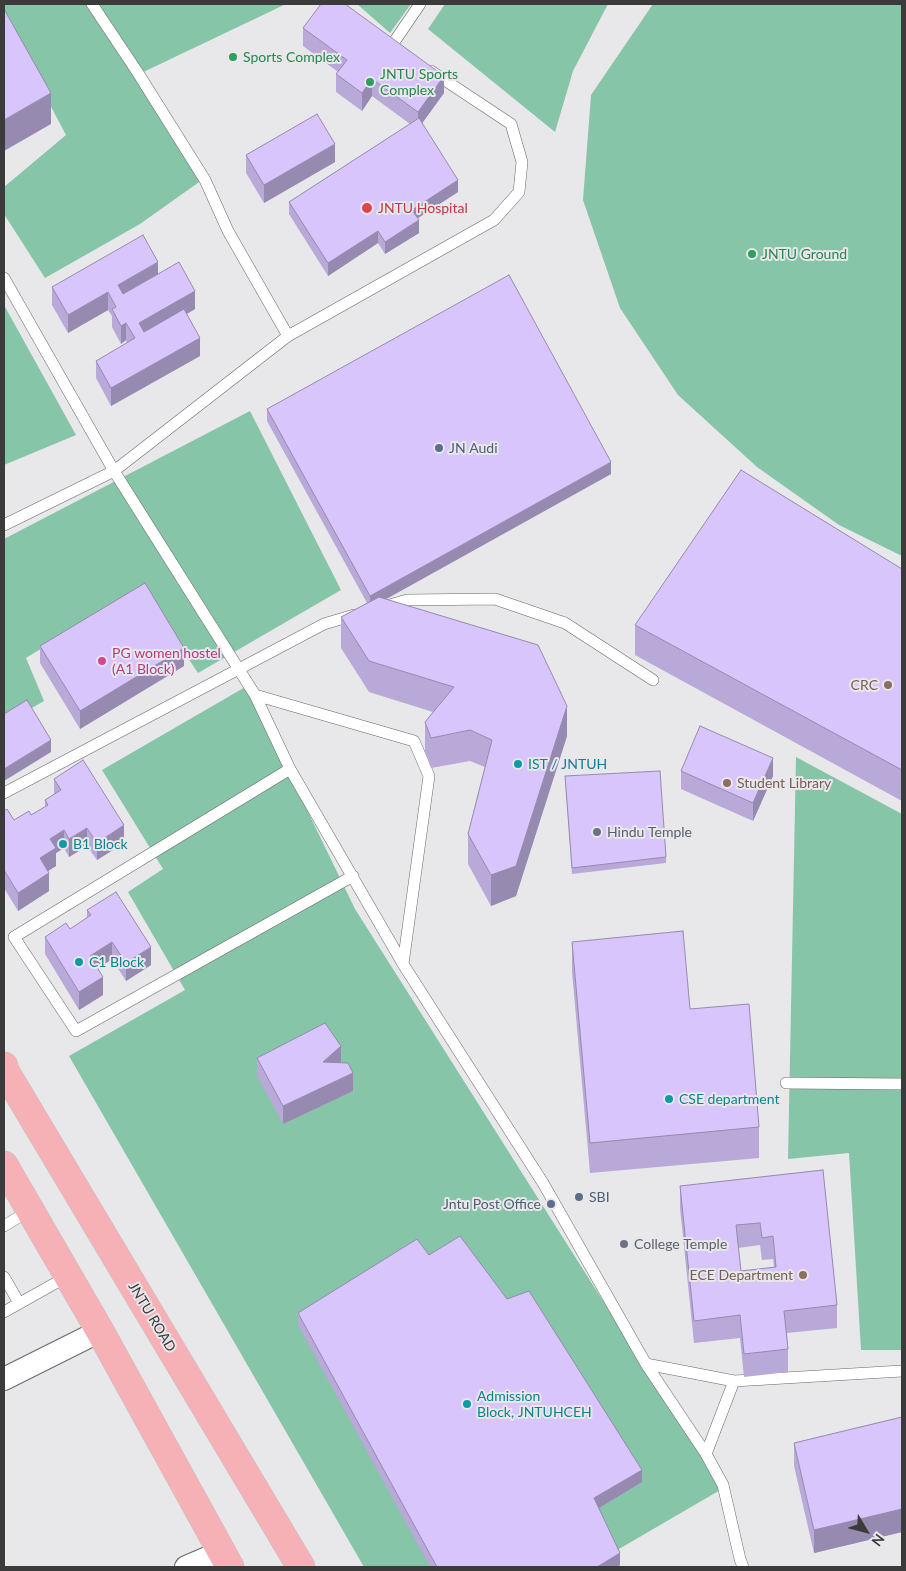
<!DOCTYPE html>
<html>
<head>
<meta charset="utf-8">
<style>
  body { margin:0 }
  #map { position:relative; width:906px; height:1571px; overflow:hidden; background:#e8e7ea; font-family:Lato,sans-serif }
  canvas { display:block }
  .frame { position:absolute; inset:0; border:5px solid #3b3b3c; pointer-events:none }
  .north { position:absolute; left:841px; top:1506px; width:50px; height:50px; -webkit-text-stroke:4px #e8e7ea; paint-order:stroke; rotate:127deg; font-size:14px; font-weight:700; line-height:20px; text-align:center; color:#3b3b3c }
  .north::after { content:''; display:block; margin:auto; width:18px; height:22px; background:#3b3b3c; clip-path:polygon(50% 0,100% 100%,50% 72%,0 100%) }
</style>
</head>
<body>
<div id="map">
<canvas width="906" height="1571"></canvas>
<div class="frame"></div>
<div class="north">N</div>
</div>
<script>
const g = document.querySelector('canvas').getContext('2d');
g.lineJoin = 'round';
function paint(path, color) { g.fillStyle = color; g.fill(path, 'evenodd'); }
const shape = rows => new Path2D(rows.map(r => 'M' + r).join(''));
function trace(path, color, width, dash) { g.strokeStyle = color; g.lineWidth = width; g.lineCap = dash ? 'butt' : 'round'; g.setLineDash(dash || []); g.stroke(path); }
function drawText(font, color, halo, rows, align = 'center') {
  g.font = font + ' Lato,sans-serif'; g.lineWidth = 4; g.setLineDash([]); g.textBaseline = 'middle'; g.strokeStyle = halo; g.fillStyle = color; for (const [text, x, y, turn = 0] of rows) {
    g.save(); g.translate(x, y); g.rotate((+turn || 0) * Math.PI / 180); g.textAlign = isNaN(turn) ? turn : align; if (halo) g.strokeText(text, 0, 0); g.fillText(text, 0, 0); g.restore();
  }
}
const green = shape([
  [4,4,286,4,135,76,202,180,140,224,45,278,4,214,4,187,66,135,4,18],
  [357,4,411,4,390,33],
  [445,4,608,4,573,71,555,132,428,29],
  [653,4,902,4,902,556,839,525,757,467,678,395,620,308,583,200,591,95],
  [4,305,76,435,4,465],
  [250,411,341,590,198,673,141,587,26,658,44,701,4,724,4,539],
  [247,686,355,909,722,1489,588,1567,364,1567,69,1056,185,990,128,892,163,869,102,770],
  [796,757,902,814,902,1350,861,1350,849,1153,788,1159]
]);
const lane = shape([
  [92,4,138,73,205,180,228,231,288,336],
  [392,45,420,4],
  [4,278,114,471,255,695,290,769,403,964,543,1183,646,1364,706,1454,723,1485,740,1559,743,1567],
  [4,525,114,471,288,336,494,220,519,192,522,162,511,124,431,71],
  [383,607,407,600,495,599,565,623,653,680],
  [255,695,414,741,429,776,403,964],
  [290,769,14,937,76,1031,353,876],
  [4,793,324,624,354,615],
  [786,1083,902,1084],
  [4,1226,30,1210],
  [4,1277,19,1303],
  [4,1312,68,1276],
  [646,1364,734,1381],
  [706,1454,734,1381,902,1371]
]);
const street = shape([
  [4,1379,100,1331],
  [186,1567,221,1552]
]);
const primary = shape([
  [4,1066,5,1071,301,1567],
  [4,1165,100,1331,230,1567]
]);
const wall = shape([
  [303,28,444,93,422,123,458,192,417,218,419,233,385,254,378,243,328,276,289,214,289,202,410,124,372,96,362,111,336,92,336,74,338,72,303,46],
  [246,155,335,162,264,203,246,173],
  [158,274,195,309,187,314,200,356,111,406,96,378,96,361,127,343,126,340,121,344,112,327,112,316,108,310,68,333,52,305,52,287],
  [267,409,611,474,386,599,567,736,516,896,491,906,468,864,468,834,485,767,470,761,431,768,425,752,425,722,433,712,369,692,341,648,341,617,367,603,267,421],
  [902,569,902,801,635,655,635,625],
  [40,646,184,666,80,729,40,663],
  [681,771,773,776,753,821,681,789],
  [565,776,666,857,666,863,572,874],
  [54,779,124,843,97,860,87,846,69,857,64,848,56,853,56,866,48,871,49,891,18,911,4,888,4,811,14,820,31,815,45,807,45,800,54,794],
  [87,910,151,965,126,981,112,959,98,969,103,995,79,1010,45,954,45,937,70,929,87,918],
  [572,942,759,1127,759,1158,590,1173,572,972],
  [257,1058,341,1063,353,1091,283,1124,257,1076],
  [823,1170,837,1305,837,1328,787,1333,788,1349,788,1372,744,1377,740,1338,694,1343,680,1208,680,1186],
  [760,1245,762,1260,773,1259,774,1267,741,1271,738,1248],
  [429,1255,507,1299,642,1482,598,1508,620,1565,617,1567,430,1567,298,1325,298,1313],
  [902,1417,902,1532,814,1553,794,1466,794,1443]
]);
const shadedWall = shape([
  [444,76,444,93,418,129,418,112],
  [372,79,372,96,362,111,362,93],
  [51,93,51,124,4,151,4,120],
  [335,144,335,162,264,203,264,185],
  [458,180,458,192,412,222,412,210],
  [419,220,419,233,385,254,385,242],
  [378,231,378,243,328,276,328,263],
  [158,262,158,280,118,303,118,285],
  [195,291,195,309,139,341,139,323],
  [108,292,108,310,68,333,68,315],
  [126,323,126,340,121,344,121,326],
  [200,338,200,356,111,406,111,388],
  [611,462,611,474,370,608,370,596],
  [184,648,184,666,80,729,80,711],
  [567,706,567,736,516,896,491,906,491,875],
  [51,740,51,752,4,781,4,769],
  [773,758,773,776,753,821,753,803],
  [124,825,124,843,97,860,97,843],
  [87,828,87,846,69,857,69,839],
  [64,830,64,848,56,853,56,866,40,876,40,858,50,839],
  [49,873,49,891,18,911,18,893],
  [112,942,112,959,90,974,90,956],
  [151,947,151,965,126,981,126,963],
  [103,977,103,995,79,1010,79,992],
  [341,1046,341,1064,323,1062],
  [353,1073,353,1091,283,1124,283,1106],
  [642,1470,642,1482,594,1511,594,1498],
  [902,1509,902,1532,814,1553,814,1530],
  [620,1553,620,1565,617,1567,597,1567]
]);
const building = shape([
  [321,4,345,4,444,76,418,112,372,79,362,93,336,74,347,60,303,28,321,4],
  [4,9,51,93,4,120,4,9],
  [317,114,335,144,264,185,246,155,317,114],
  [419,118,458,180,412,210,419,220,385,242,378,231,328,263,289,202,419,118],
  [143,235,158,262,118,285,123,294,179,262,195,291,139,323,144,332,184,309,200,338,111,388,96,361,135,338,126,323,121,326,112,309,116,307,108,292,68,315,52,287,143,235],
  [509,275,611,462,370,596,267,409,509,275],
  [741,470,902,569,902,770,635,625,741,470],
  [145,583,184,648,80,711,40,646,145,583],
  [379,597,538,645,567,706,516,866,491,875,468,834,492,740,470,730,431,738,425,722,454,687,369,661,341,617,379,597],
  [27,700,51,740,4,769,4,714,27,700],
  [700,726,773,758,753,803,681,771,700,726],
  [83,760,124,825,97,843,87,828,69,839,64,830,50,839,56,848,40,858,49,873,18,893,4,870,4,811,7,809,14,820,29,811,31,815,48,805,45,800,61,790,54,779,83,760],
  [660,771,666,857,572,868,565,776,660,771],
  [116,892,151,947,126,963,112,942,90,956,103,977,79,992,45,937,66,923,70,929,91,915,87,910,116,892],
  [683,931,690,1009,749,1004,759,1127,590,1143,572,942,683,931],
  [325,1023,341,1046,323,1062,348,1063,353,1073,283,1106,257,1058,325,1023],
  [823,1170,837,1305,784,1311,788,1349,744,1354,740,1315,694,1321,680,1186,823,1170],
  [760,1223,762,1238,773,1236,776,1267,741,1271,736,1225,760,1223],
  [460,1236,507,1299,529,1291,642,1470,594,1498,620,1553,597,1567,437,1567,298,1313,417,1239,429,1255,460,1236],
  [902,1417,902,1509,814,1530,794,1443,902,1417]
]);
const markers = [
  [233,57,5,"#2e9e5b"],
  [370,82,5,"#2e9e5b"],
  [367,208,6,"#e0444e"],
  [752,254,5,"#2e9e5b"],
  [439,448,5,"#5c6f8a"],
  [102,661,5,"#d1479c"],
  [888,685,5,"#8d6e63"],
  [518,764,5,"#0f9aa8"],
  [727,783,5,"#8d6e63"],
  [597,832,5,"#6b7280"],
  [63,844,5,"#0f9aa8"],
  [79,962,5,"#0f9aa8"],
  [669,1099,5,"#0f9aa8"],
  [579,1197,5,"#5c6f8a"],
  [551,1204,5,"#5c6f8a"],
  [624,1244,5,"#6b7280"],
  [803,1275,5,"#8d6e63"],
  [467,1404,5,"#0f9aa8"]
];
const leisureNames = [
  ["Sports Complex",243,57],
  ["JNTU Sports",380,74],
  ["Complex",380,90],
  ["JNTU Ground",762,254]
];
const healthNames = [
  ["JNTU Hospital",378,208]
];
const serviceNames = [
  ["JN Audi",449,448],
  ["SBI",589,1197],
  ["Jntu Post Office",541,1204,"right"]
];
const hotelNames = [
  ["PG women hostel",112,653],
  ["(A1 Block)",112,669]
];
const educationNames = [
  ["CRC",878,685],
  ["Student Library",737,783,"left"],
  ["ECE Department",793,1275]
];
const cultureNames = [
  ["IST / JNTUH",528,764],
  ["B1 Block",73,844],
  ["C1 Block",89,962],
  ["CSE department",679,1099],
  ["Admission",477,1396],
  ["Block, JNTUHCEH",477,1412]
];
const worshipNames = [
  ["Hindu Temple",607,832],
  ["College Temple",634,1244]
];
const streetNames = [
  ["JNTU ROAD",152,1317,59]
];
paint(green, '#86c5a8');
trace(lane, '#676669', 12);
trace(street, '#676669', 24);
trace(primary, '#c4c4c4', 29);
trace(lane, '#fff', 11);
trace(street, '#fff', 22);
trace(primary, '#f5b1b6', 28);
paint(wall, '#b9a9d8');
paint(shadedWall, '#968ab0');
paint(building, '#d7c5fb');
trace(building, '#968ab0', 1);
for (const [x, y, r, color] of markers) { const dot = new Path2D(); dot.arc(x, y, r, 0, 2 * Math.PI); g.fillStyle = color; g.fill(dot); trace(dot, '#e8e7ea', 2); }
drawText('14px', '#27864d', '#e8e7ea', leisureNames, 'left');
drawText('14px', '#be3a42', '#e8e7ea', healthNames, 'left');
drawText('14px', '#4e5e75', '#e8e7ea', serviceNames, 'left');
drawText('14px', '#b23c85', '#e8e7ea', hotelNames, 'left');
drawText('14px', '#785e54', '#e8e7ea', educationNames, 'right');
drawText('14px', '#0d838f', '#e8e7ea', cultureNames, 'left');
drawText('14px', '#5b616d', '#e8e7ea', worshipNames, 'left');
drawText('14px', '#3b3b3c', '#e8e7ea', streetNames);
</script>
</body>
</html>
